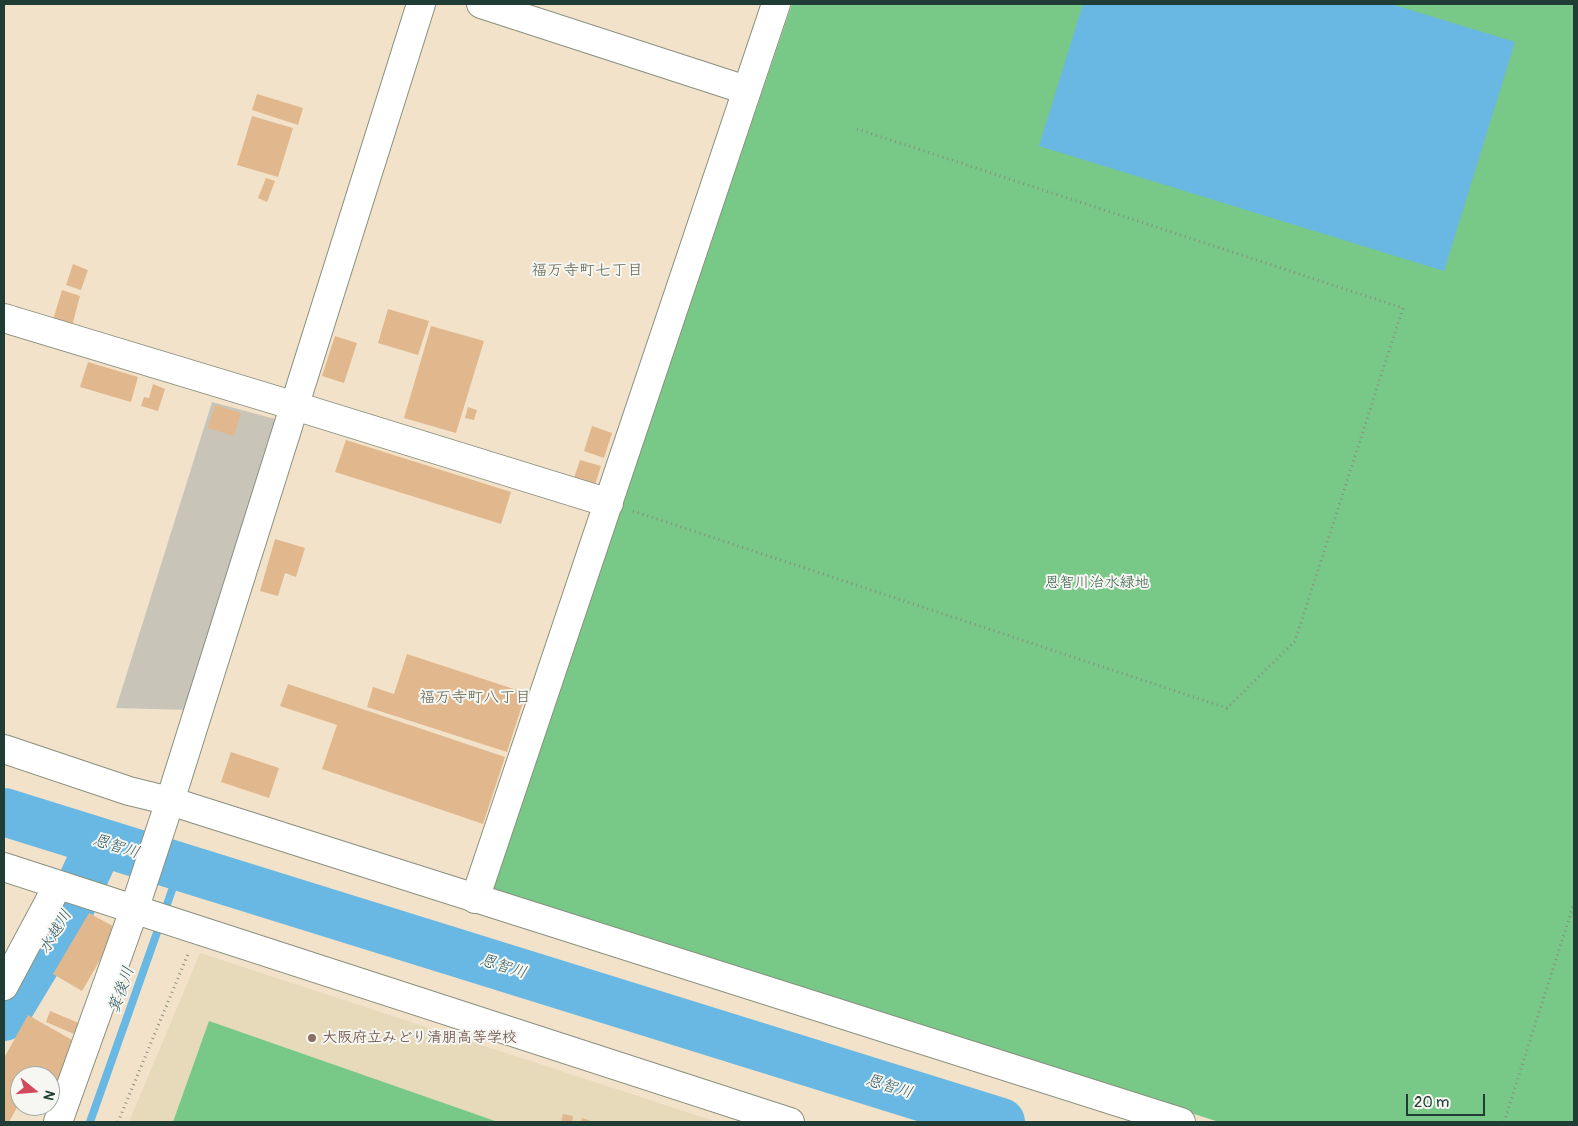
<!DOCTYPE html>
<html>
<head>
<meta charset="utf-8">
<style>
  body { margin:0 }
  #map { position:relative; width:1578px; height:1126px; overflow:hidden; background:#f2e2c9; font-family:Pangolin,sans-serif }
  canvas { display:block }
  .frame { position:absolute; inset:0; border:5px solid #1f3d34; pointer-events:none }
  .north { position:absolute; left:10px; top:1066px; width:50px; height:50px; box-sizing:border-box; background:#f6f6f2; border:1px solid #a0aca6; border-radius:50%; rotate:107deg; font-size:14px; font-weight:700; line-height:20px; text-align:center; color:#1f3d34 }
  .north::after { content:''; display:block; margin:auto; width:18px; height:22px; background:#d1495b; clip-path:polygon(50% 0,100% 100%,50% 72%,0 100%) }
  .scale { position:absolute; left:1406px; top:1094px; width:79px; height:22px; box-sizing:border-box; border:2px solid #1f3d34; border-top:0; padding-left:6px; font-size:15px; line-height:18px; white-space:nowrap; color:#1f3d34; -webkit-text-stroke:4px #f6f6f2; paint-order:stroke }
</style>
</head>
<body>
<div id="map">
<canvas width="1578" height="1126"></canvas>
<div class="frame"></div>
<div class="north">N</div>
<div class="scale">20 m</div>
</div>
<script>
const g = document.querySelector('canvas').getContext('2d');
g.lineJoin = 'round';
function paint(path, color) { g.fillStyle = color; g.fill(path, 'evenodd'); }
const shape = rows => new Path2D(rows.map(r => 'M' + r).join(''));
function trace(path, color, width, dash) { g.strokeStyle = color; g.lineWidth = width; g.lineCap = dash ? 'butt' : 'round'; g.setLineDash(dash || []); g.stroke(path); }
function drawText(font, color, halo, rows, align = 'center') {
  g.font = font + ' Pangolin,"Klee One",sans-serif'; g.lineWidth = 4; g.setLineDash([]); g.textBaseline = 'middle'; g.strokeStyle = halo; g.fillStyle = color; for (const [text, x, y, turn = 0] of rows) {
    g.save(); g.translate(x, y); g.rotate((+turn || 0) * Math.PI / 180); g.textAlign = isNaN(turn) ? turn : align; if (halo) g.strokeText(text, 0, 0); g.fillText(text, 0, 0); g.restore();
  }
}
const built = shape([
  [200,953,717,1122,129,1122]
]);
const industrial = shape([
  [212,402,275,419,279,430,190,710,116,708]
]);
const green = shape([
  [792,4,1574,4,1574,1122,1219,1122,491,889],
  [209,1021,498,1122,173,1122]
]);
const water = shape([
  [1083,4,1391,4,1515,42,1444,271,1039,146]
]);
const stream = shape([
  [164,913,180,867],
  [90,1122,160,924]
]);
const river = shape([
  [4,812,1001,1122],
  [4,1017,72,904,100,842]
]);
const building = shape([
  [257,94,303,108,298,125,252,110],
  [252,116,293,128,278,177,237,165],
  [266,178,275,181,267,202,258,198],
  [73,264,88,270,81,290,66,285],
  [62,290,80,296,72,326,53,320],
  [388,309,429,321,418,355,378,343],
  [431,326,484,341,456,433,404,418],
  [335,336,357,343,344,383,322,376],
  [88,362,138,377,131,402,80,387],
  [153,384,165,389,158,411,141,406,144,397,149,398],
  [215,405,241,413,234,436,208,428],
  [468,407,477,410,474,420,465,418],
  [592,426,612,433,604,458,584,451],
  [346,440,511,492,501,524,335,472],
  [580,460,601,466,594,488,573,481],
  [275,539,305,548,296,577,285,573,278,596,260,591],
  [407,654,526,693,507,752,367,707,373,687,394,694],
  [288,684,505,757,483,824,322,769,337,725,280,706],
  [231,752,279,768,269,798,221,782],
  [89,913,118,929,82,991,53,974],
  [50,1011,79,1023,74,1034,46,1022],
  [28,1015,74,1041,61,1085,50,1079,50,1076,46,1076,37,1071,35,1076,20,1076,20,1102,9,1122,4,1122,4,1058],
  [563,1114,573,1116,572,1122,561,1122],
  [582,1118,594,1122,581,1122]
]);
const path = shape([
  [633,511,1227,708,1295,641,1403,308,857,129],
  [118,1122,188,954],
  [1504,1122,1574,903]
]);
const minor = shape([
  [481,4,746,90],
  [4,318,295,406,609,503],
  [4,749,129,791,170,801,1181,1122],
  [4,867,790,1122],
  [475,899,776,4],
  [4,986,58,885],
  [58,1122,134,910,170,801,421,4]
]);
const markers = [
  [312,1038,5,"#8d6e63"]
];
const parkNames = [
  ["恩智川治水緑地",1097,583]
];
const educationNames = [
  ["大阪府立みどり清朋高等学校",322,1038]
];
const neighbourhoodNames = [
  ["福万寺町七丁目",587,271],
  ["福万寺町八丁目",475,698]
];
const waterNames = [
  ["恩智川",116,847,17],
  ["水越川",56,932,-59],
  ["恩智川",503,967,17],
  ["箕後川",122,990,-71],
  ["恩智川",889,1087,17]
];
paint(built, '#e6daba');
paint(industrial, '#c8c4b8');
paint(green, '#78c888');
paint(water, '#69b8e3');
trace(stream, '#69b8e3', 8);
trace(river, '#69b8e3', 48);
paint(building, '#e1b88d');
trace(minor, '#88907e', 30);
trace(path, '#88907e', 3, [1, 4]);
trace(minor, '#fff', 28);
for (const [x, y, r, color] of markers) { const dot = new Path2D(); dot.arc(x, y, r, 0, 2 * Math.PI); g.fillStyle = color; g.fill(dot); trace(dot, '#f6f6f2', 2); }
drawText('15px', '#356049', '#f6f6f2', parkNames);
drawText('bold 15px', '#785e54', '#f6f6f2', educationNames, 'left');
drawText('16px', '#636853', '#f6f6f2', neighbourhoodNames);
drawText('italic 16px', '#325c60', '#f6f6f2', waterNames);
</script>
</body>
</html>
